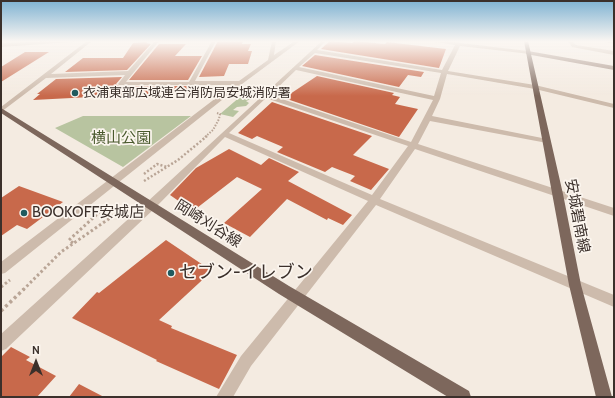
<!DOCTYPE html>
<html>
<head>
<meta charset="utf-8">
<style>
  body { margin:0 }
  #map { position:relative; width:615px; height:398px; overflow:hidden; background:#f4ebe1; font-family:Cabin,sans-serif }
  canvas { display:block }
  .frame { position:absolute; inset:0; border:2px solid #3b302b; pointer-events:none }
  .north { position:absolute; left:16px; top:342px; width:40px; height:40px; -webkit-text-stroke:3px #fbf5ee; paint-order:stroke; rotate:0deg; font-size:11px; font-weight:700; line-height:16px; text-align:center; color:#3b302b }
  .north::after { content:''; display:block; margin:auto; width:14px; height:18px; background:#3b302b; clip-path:polygon(50% 0,100% 100%,50% 72%,0 100%) }
</style>
</head>
<body>
<div id="map">
<canvas width="615" height="398"></canvas>
<div class="frame"></div>
<div class="north">N</div>
</div>
<script>
const g = document.querySelector('canvas').getContext('2d');
g.lineJoin = 'round';
function paint(path, color) { g.fillStyle = color; g.fill(path, 'evenodd'); }
const shape = rows => new Path2D(rows.map(r => 'M' + r).join(''));
function trace(path, color, width, dash) { g.strokeStyle = color; g.lineWidth = width; g.lineCap = dash ? 'butt' : 'round'; g.setLineDash(dash || []); g.stroke(path); }
function drawText(font, color, halo, rows, align = 'center') {
  g.font = font + ' Cabin,"Noto Sans JP",sans-serif'; g.lineWidth = 3.5; g.setLineDash([]); g.textBaseline = 'middle'; g.strokeStyle = halo; g.fillStyle = color; for (const [text, x, y, turn = 0] of rows) {
    g.save(); g.translate(x, y); g.rotate((+turn || 0) * Math.PI / 180); g.textAlign = isNaN(turn) ? turn : align; if (halo) g.strokeText(text, 0, 0); g.fillText(text, 0, 0); g.restore();
  }
}
const green = shape([
  [241,96,254,98,246,101,249,103,246,106,237,107,233,110,239,111,233,117,220,114],
  [83,116,191,116,123,167,55,128]
]);
const building = shape([
  [218,41,243,41,242,44,251,44,248,51,252,51,248,64,229,64,224,76,199,77],
  [330,41,352,43,355,41,385,44,387,42,446,49,439,68,321,49],
  [147,42,146,43,151,44,127,70,65,72,83,58,123,58,133,43],
  [159,44,186,44,175,56,202,56,188,80,129,80],
  [25,52,49,52,1,82,1,67],
  [315,55,424,72,421,77,408,75,399,87,302,66],
  [317,76,394,93,392,95,400,97,395,104,418,109,399,137,284,98],
  [122,77,116,84,119,86,192,86,188,92,33,100,40,94,37,94,56,79],
  [272,102,372,136,353,155,389,169,371,190,350,181,355,176,332,167,325,172,277,152,283,147,257,136,252,139,238,133],
  [229,149,261,165,269,158,299,172,288,181,352,215,343,225,328,218,327,220,287,199,250,237,224,223,262,189,237,177,193,211,170,195,196,168],
  [19,186,63,202,27,229,17,225,1,236,1,198],
  [166,240,212,271,159,320,172,326,171,328,237,355,219,389,156,361,157,360,72,318,97,292,99,293],
  [11,347,30,357,26,360,56,376,37,397,1,397,1,357],
  [79,384,104,397,69,397]
]);
const pathFar3 = shape([
  [205,137,213,130,219,119,220,114,217,113]
]);
const pathFar2 = shape([
  [144,174,157,164,167,167],
  [144,181,178,160,207,136]
]);
const pathFar1 = shape([
  [73,243,69,240,106,206],
  [1,287,10,280],
  [23,290,61,252,123,209]
]);
const path = shape([
  [1,311,24,289]
]);
const street = shape([
  [53,41,75,41,73,42,1,47,1,43,53,41],
  [87,41,92,41,51,74,128,71,155,41,159,41,126,82,189,82,212,41,216,41,195,81,239,81,268,60,272,41,276,41,274,55,295,41,300,41,242,84,5,273,1,274,1,262,233,85,119,85,118,84,125,75,46,78,1,112,1,107,87,41],
  [322,41,326,41,317,50,442,70,455,45,435,42,433,41,444,41,528,51,530,52,530,54,460,46,448,71,535,85,614,104,614,108,535,89,447,74,440,99,432,116,547,139,551,141,547,143,430,121,418,144,614,208,614,216,415,149,380,199,614,295,614,307,376,205,251,366,233,397,216,397,241,356,368,201,225,137,154,209,6,349,1,351,1,334,146,203,322,41],
  [315,53,441,73,434,96,299,67,315,53],
  [296,70,433,100,411,142,270,95,296,70],
  [266,98,408,146,372,195,229,133,266,98],
  [568,41,572,41,576,45,614,51,614,55,572,47,568,41],
  [605,41,614,41,614,44,605,42,605,41]
]);
const secondary = shape([
  [528,51,614,66,614,70,526,54,526,52,528,51]
]);
const primary = shape([
  [524,41,528,41,563,194,581,285,612,397,596,397,569,285,524,41],
  [1,108,289,286,469,391,471,397,448,397,279,294,1,113,1,108]
]);
const markers = [
  [75,93,4,"#1f5a5e"],
  [24,213,4,"#1f5a5e"],
  [171,273,4,"#1f5a5e"]
];
const farPoinames = [
  ["衣浦東部広域連合消防局安城消防署",83,93]
];
const parkNames = [
  ["横山公園",121,139]
];
const poiNames = [
  ["BOOKOFF安城店",32,213]
];
const streetNames = [
  ["安城碧南線",577,216,79],
  ["岡崎刈谷線",208,224,32]
];
const nearPoinames = [
  ["セブン-イレブン",179,273]
];
paint(green, '#b8c4a0');
paint(building, '#c8694b');
trace(pathFar3, '#b9a596', 2, [1.5, 1.5]);
trace(pathFar2, '#b9a596', 2.5, [2, 2]);
trace(pathFar1, '#b9a596', 3, [2.5, 2.5]);
trace(path, '#b9a596', 3.5, [3, 3]);
paint(street, '#cdbbac');
paint(secondary, '#a18a7d');
paint(primary, '#7d675c');
const sky = g.createLinearGradient(0, 0, 0, 96);
sky.addColorStop(0, '#7eb2d2');
sky.addColorStop(0.43, '#faf6f2');
sky.addColorStop(1, '#faf6f200');
g.fillStyle = sky;
g.fillRect(0, 0, 615, 96);
for (const [x, y, r, color] of markers) { const dot = new Path2D(); dot.arc(x, y, r, 0, 2 * Math.PI); g.fillStyle = color; g.fill(dot); trace(dot, '#fbf5ee', 1.5); }
drawText('13px', '#3b302b', '#fbf5ee', farPoinames, 'left');
drawText('15px', '#4a5a2e', '#fbf5ee', parkNames);
drawText('15px', '#3b302b', '#fbf5ee', poiNames, 'left');
drawText('15px', '#3b302b', '#fbf5ee', streetNames);
drawText('18px', '#3b302b', '#fbf5ee', nearPoinames, 'left');
</script>
</body>
</html>
